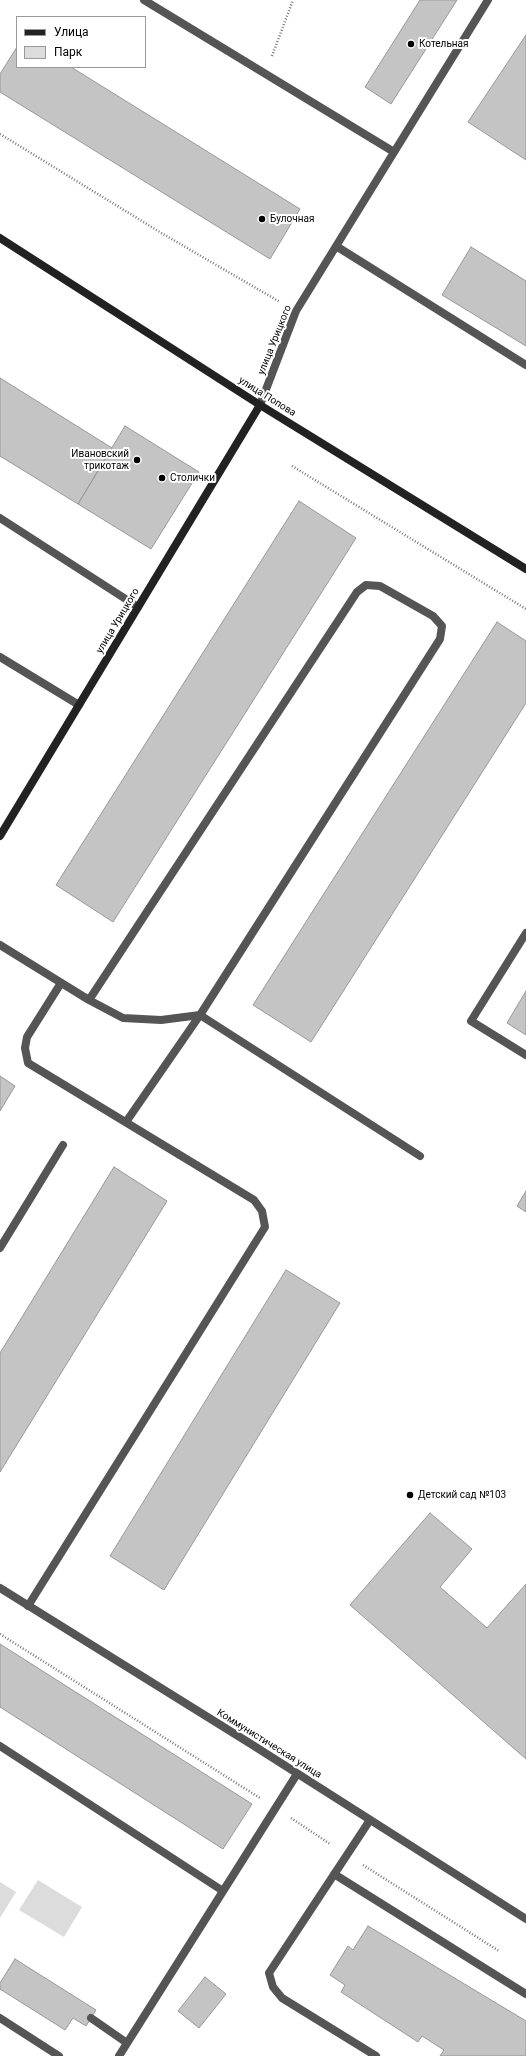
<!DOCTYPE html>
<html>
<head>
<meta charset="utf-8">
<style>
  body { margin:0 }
  #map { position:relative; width:526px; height:2056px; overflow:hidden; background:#fff; font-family:Roboto,sans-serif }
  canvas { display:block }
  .legend { position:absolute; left:16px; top:16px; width:130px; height:52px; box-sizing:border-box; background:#fff; border:1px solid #999; margin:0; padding:5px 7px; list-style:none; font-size:12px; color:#000 }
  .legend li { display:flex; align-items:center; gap:8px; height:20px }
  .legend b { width:20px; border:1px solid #999 }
</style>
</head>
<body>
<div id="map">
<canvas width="526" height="2056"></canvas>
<ul class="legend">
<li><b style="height:5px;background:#222"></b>Улица</li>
<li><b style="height:11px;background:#dcdcdc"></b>Парк</li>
</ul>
</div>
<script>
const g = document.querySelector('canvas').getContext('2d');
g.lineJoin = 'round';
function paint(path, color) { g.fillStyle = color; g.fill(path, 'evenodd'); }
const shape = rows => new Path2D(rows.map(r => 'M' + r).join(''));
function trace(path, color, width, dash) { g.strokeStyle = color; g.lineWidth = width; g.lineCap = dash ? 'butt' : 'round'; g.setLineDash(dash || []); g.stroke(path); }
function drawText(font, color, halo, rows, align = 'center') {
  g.font = font + ' Roboto,sans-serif'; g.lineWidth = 4; g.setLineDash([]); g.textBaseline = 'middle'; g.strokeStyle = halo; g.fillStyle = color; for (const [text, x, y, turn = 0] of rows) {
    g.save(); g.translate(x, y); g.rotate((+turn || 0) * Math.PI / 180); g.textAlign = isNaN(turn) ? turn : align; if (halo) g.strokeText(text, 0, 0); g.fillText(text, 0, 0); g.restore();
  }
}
const green = shape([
  [38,1880,82,1907,64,1937,19,1910],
  [0,1882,16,1892,0,1918]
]);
const building = shape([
  [420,0,457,0,391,104,365,87,420,0],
  [526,35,526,160,468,122,526,35],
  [17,47,17,67,71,67,300,209,270,259,0,92,0,74,17,47],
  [471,247,526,281,526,346,442,295,471,247],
  [0,378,112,448,78,504,0,456,0,378],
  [125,426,199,472,151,549,78,504,125,426],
  [299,501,356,538,113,922,56,885,299,501],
  [497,622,526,641,526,703,311,1042,253,1005,497,622],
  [526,991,526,1035,507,1023,526,991],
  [0,1076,15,1086,0,1111,0,1076],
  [114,1167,167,1201,0,1472,0,1353,114,1167],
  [526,1191,526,1212,517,1206,526,1191],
  [286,1270,340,1303,164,1590,110,1556,286,1270],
  [430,1513,472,1549,440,1587,487,1628,526,1584,526,1759,350,1605,430,1513],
  [0,1644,252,1804,223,1849,0,1707,0,1644],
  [368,1926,526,2021,526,2056,440,2056,444,2050,422,2036,418,2042,341,1992,345,1985,330,1975,348,1946,353,1950,368,1926],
  [15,1959,96,2010,86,2026,73,2018,65,2030,0,1989,0,1983,15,1959],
  [205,1977,226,1994,199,2028,178,2011,205,1977]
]);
const path = shape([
  [272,56,293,0],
  [0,134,163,234,280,302],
  [292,466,526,609],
  [0,1634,260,1798],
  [291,1818,330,1844],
  [363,1865,499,1951]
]);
const lane = shape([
  [144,0,394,152],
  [336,246,526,365],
  [260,405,296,311,488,0],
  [0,518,138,607],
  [0,657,79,705],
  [526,933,471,1021,526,1055],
  [0,945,89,1000,123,1018,161,1020,200,1015,420,1156],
  [89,1000,357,592,366,585,380,586,433,616,442,626,440,639,200,1015,126,1122],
  [0,1248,63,1145],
  [28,1606,265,1227,262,1211,254,1200,28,1063,25,1048,27,1037,61,983],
  [0,1746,223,1891],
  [370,1820,269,1973,273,1987,282,1998,376,2056],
  [334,1874,526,1994],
  [0,2018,59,2056],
  [91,2018,127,2043],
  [119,2056,297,1774]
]);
const street = shape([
  [0,1588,251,1744,526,1919]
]);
const secondary = shape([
  [0,238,260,405,526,569],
  [0,836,260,405]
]);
const markers = [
  [411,44,4,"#000"],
  [262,219,4,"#000"],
  [137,460,4,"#000"],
  [162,478,4,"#000"],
  [410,1495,4,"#000"]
];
const poiNames = [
  ["Котельная",419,44],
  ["Булочная",270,219],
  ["Ивановский",129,454,"right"],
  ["трикотаж",129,466,"right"],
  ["Столички",170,478],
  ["Детский сад №103",418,1495]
];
const streetNames = [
  ["улица Урицкого",275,340,-68],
  ["улица Попова",267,397,32],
  ["улица Урицкого",118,621,-59],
  ["Коммунистическая улица",269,1744,32]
];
paint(green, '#dcdcdc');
paint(building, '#c4c4c4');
trace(building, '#999', 1);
trace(path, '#777', 2.5, [1, 2]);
trace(lane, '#555', 8);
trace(street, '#555', 8);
trace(secondary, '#222', 8);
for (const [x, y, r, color] of markers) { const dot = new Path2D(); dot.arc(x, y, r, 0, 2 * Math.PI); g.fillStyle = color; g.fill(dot); trace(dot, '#fff', 1.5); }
drawText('10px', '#000', '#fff', poiNames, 'left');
drawText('10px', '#000', '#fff', streetNames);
</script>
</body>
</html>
